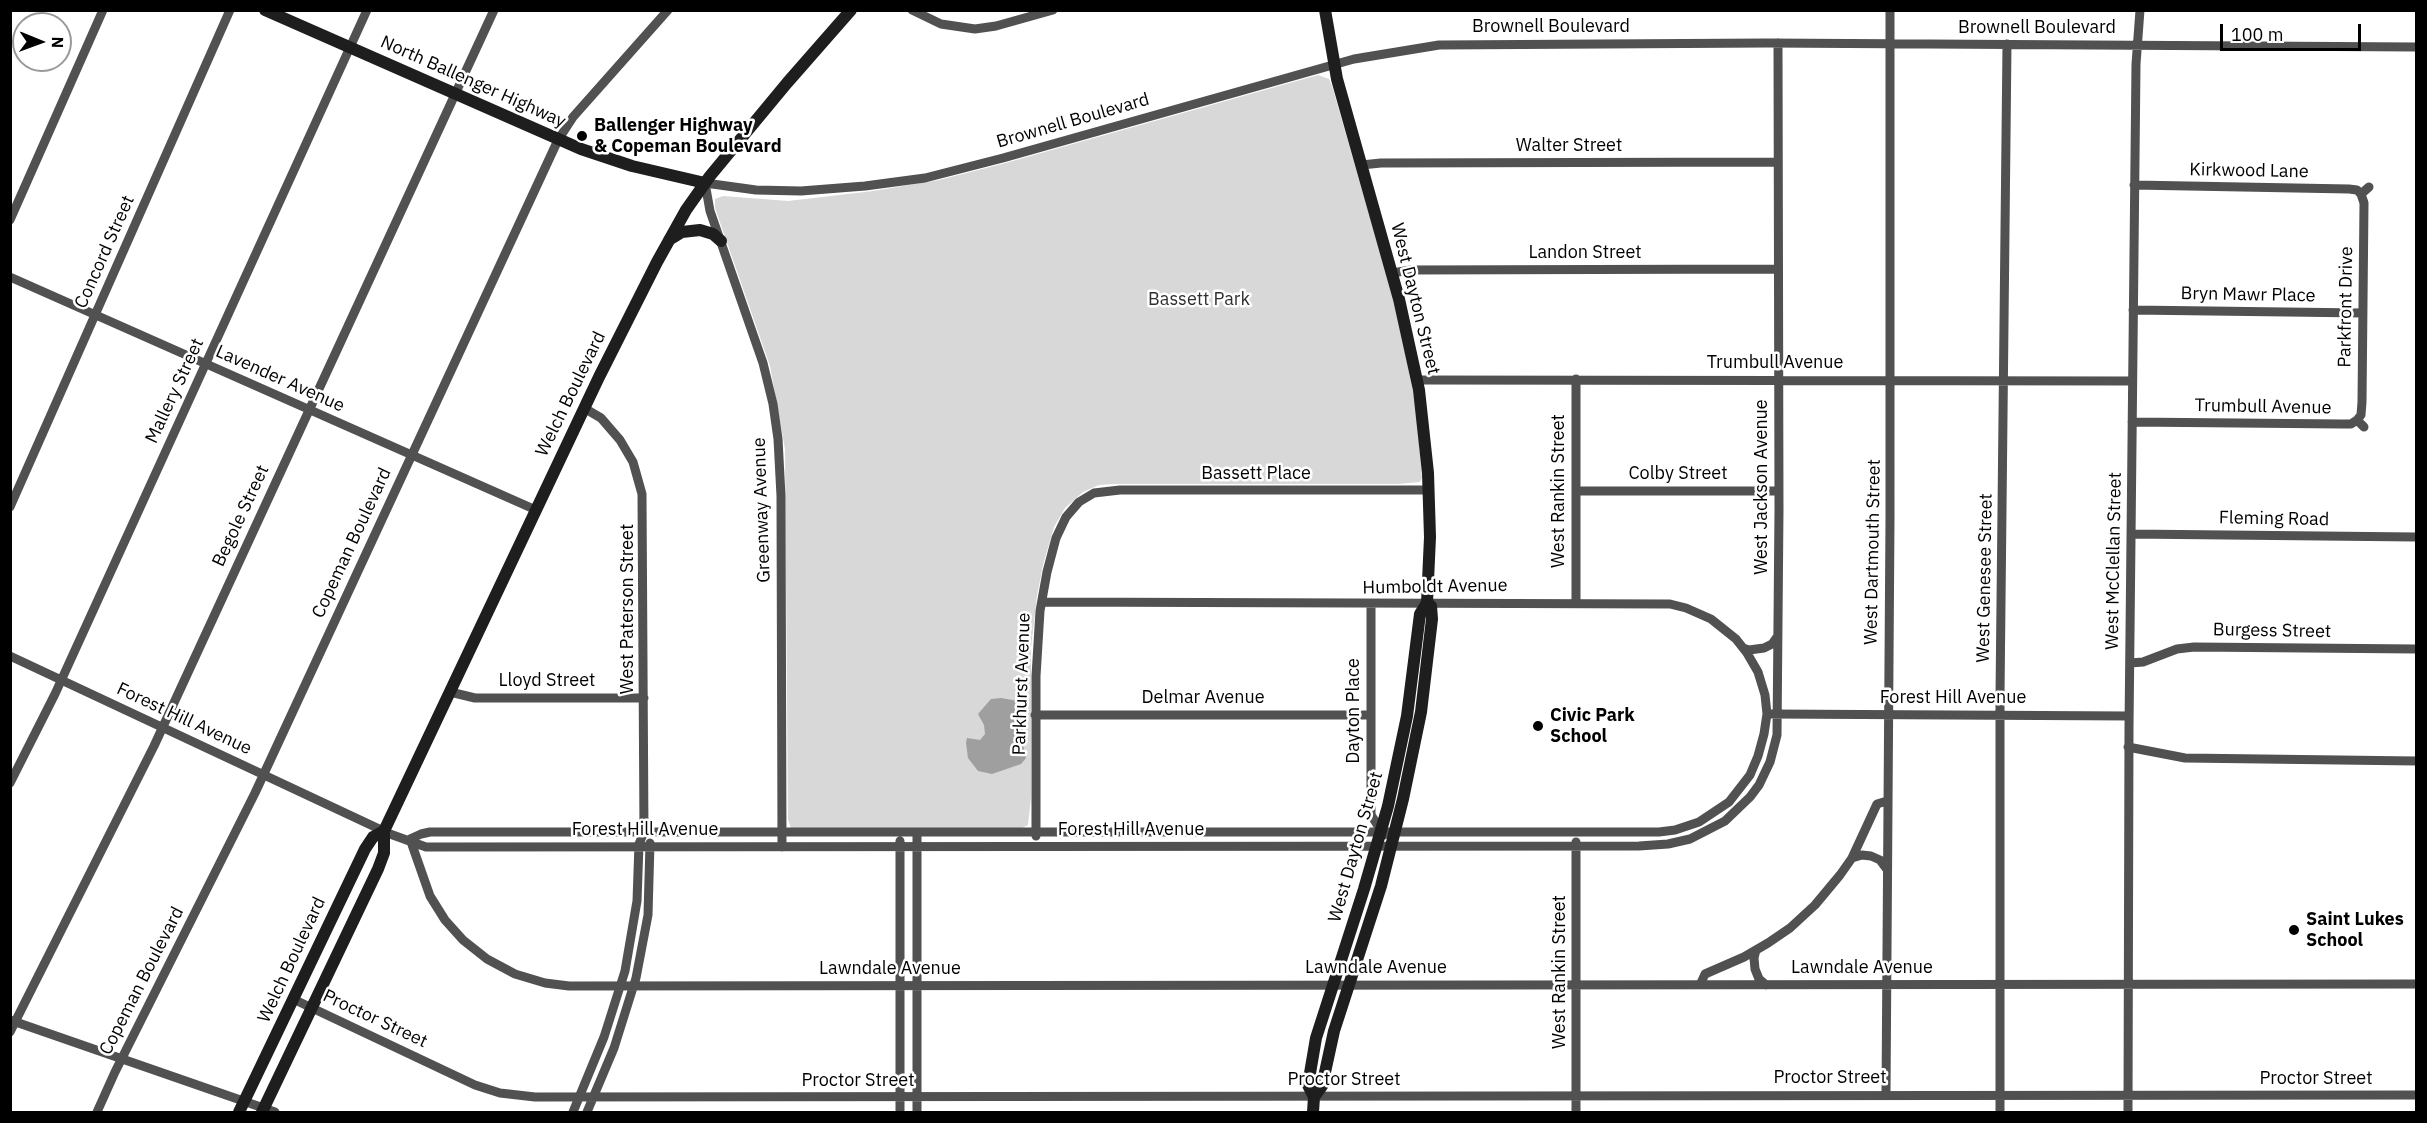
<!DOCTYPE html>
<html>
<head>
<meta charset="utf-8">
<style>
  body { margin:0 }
  #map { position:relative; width:2427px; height:1123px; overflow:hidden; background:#fff; font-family:"IBM Plex Sans",sans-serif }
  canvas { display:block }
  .frame { position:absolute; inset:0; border:12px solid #000; pointer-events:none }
  .north { position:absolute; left:12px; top:12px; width:60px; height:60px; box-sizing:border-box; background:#fff; border:2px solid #999; border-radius:50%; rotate:91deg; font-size:16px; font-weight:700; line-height:24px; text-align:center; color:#000 }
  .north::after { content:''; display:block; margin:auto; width:21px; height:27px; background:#000; clip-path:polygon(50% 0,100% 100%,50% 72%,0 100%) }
  .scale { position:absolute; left:2220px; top:24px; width:141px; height:27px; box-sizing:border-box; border:3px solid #000; border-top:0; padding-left:8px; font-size:18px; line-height:21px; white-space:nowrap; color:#000; -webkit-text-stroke:4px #fff; paint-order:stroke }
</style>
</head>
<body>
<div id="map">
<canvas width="2427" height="1123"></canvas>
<div class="frame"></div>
<div class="north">N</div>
<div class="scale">100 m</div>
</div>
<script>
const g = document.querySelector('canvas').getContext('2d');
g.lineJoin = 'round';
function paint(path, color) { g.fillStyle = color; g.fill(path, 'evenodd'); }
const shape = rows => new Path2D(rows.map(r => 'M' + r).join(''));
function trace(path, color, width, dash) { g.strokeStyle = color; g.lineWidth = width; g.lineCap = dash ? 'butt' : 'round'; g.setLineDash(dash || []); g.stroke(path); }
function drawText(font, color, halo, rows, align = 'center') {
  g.font = font + ' "IBM Plex Sans",sans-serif'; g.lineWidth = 5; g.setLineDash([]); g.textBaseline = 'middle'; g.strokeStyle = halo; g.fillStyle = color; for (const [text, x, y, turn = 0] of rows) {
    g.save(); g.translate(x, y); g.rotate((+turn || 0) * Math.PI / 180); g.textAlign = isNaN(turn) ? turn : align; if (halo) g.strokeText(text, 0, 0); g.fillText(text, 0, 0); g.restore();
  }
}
const green = shape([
  [1318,75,1329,79,1332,86,1396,307,1416,407,1422,478,1420,482,1398,484,1112,484,1099,485,1083,492,1065,508,1054,527,1043,565,1037,596,1031,648,1031,797,1028,825,1022,828,791,828,788,820,785,449,770,366,715,208,715,199,723,196,788,201,873,191,939,180,1002,164]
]);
const water = shape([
  [1001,698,1018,701,1022,706,1024,710,1022,740,1026,758,1021,764,992,774,978,771,968,758,966,743,967,738,980,740,985,734,984,725,978,714,991,699]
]);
const street = shape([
  [912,10,941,24,975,29,996,26,1053,10],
  [1361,165,1381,163,1778,162],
  [2134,185,2349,189,2357,190,2361,194],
  [10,220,103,10],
  [1392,273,1411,270,1778,269],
  [10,277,536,510],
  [2133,310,2363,313],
  [1576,379,1576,602],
  [1417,380,2132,381],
  [2132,422,2342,424,2351,424,2357,420],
  [2364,427,2357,420,2361,415,2362,402,2364,203,2361,194,2369,187],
  [1576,491,1779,491],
  [10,507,230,10],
  [2131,534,2416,537],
  [1371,604,1371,815,1384,835],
  [1743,648,1749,650,1764,648,1772,644,1777,637],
  [10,656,390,834,426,847,1639,846,1668,844,1690,839,1725,821,1750,797,1759,785,1770,762,1777,735,1779,509,1778,43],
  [2130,663,2143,662,2177,649,2194,647,2416,649],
  [450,692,475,698,644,698],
  [1772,714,2129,716],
  [1035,715,1371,715],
  [2128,747,2185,758,2416,761],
  [10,783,55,694,367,10],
  [1036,836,1036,676,1040,611,1047,572,1056,538,1066,517,1079,502,1094,493,1120,490,1429,490],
  [410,839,421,834,430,832,1659,832,1675,830,1699,822,1729,802,1750,775,1758,756,1764,734,1767,714,1765,695,1758,672,1747,653,1736,639,1711,619,1686,608,1670,604,1042,602],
  [410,839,430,896,445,920,463,940,487,959,515,974,545,983,569,986,2416,984],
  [1576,842,1576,1112],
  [782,847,781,496,778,439,773,404,763,363,710,211,705,183,756,190,801,191,865,186,925,178,1003,158,1354,59,1439,45,1767,43,2416,47],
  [1852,858,1862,855,1871,856,1880,860,1886,868],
  [1756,950,1754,958,1755,969,1759,979,1766,985],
  [1700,985,1705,974,1744,957,1768,943,1790,928,1815,905,1840,875,1852,858,1877,804,1887,801],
  [293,999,475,1085,500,1093,535,1097,2416,1095],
  [10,1020,275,1112],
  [10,1032,154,746,494,10],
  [1886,1094,1890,518,1890,10],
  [97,1112,115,1072,255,793,558,140,573,117,668,10],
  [573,1112,604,1037,625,971,637,901,639,844,644,832,642,494,633,462,620,440,601,418,584,408],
  [587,1112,614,1048,636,978,648,915,650,843],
  [900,1112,900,841],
  [917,1112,917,833],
  [2000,1112,2000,695,2007,44],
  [2128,1112,2129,727,2136,64,2140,10]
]);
const secondary = shape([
  [265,10,581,149,632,166,705,183],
  [669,240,682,232,700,230,713,234,721,241],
  [1314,1097,1308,1085,1316,1038,1364,889,1388,806,1407,716,1420,614,1427,603],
  [239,1112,365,849,373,837,384,831],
  [262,1112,378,869,384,853,384,831,599,377,657,262,686,210,710,176,787,83,851,10],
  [1313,1112,1314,1097,1322,1086,1334,1031,1381,886,1403,799,1421,712,1432,619,1431,606,1427,603,1430,537,1428,473,1419,390,1399,299,1337,79,1325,10]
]);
const markers = [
  [582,136,6,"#000"],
  [1538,726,6,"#000"],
  [2294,930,6,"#000"]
];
const streetNames = [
  ["Brownell Boulevard",1551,27],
  ["Brownell Boulevard",2037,28],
  ["North Ballenger Highway",473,82,24],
  ["Brownell Boulevard",1073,121,-16],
  ["Walter Street",1569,146],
  ["Kirkwood Lane",2249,171,1],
  ["Concord Street",105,252,-66],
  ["Landon Street",1585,253],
  ["Bryn Mawr Place",2248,295,1],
  ["West Dayton Street",1415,299,76],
  ["Parkfront Drive",2346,307,-89],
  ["Trumbull Avenue",1775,363],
  ["Lavender Avenue",280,379,24],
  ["Mallery Street",175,391,-65],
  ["Welch Boulevard",571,394,-64],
  ["Trumbull Avenue",2263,407,1],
  ["Bassett Place",1256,474],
  ["Colby Street",1678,474],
  ["West Jackson Avenue",1762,487,-90],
  ["West Rankin Street",1559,491,-90],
  ["Greenway Avenue",762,510,-92],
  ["Begole Street",241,516,-65],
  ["Fleming Road",2274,519,1],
  ["Copeman Boulevard",352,543,-65],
  ["West Dartmouth Street",1873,552,-89],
  ["West McClellan Street",2114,561,-89],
  ["West Genesee Street",1985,578,-89],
  ["Humboldt Avenue",1435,587,-1],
  ["West Paterson Street",628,609,-90],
  ["Burgess Street",2272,631,1],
  ["Lloyd Street",547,681],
  ["Parkhurst Avenue",1022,684,-88],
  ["Delmar Avenue",1203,698],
  ["Forest Hill Avenue",1953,698],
  ["Dayton Place",1354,711,-90],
  ["Forest Hill Avenue",184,719,25],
  ["Forest Hill Avenue",645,830],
  ["Forest Hill Avenue",1131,830],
  ["West Dayton Street",1356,847,-74],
  ["Welch Boulevard",292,960,-65],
  ["Lawndale Avenue",1376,968],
  ["Lawndale Avenue",1862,968],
  ["Lawndale Avenue",890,969],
  ["West Rankin Street",1560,972,-90],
  ["Copeman Boulevard",142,981,-63],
  ["Proctor Street",375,1019,25],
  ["Proctor Street",1830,1078],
  ["Proctor Street",2316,1079],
  ["Proctor Street",1344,1080],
  ["Proctor Street",858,1081]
];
const poiNames = [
  ["Ballenger Highway",594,126],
  ["& Copeman Boulevard",594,147],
  ["Civic Park",1550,716],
  ["School",1550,737],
  ["Saint Lukes",2306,920],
  ["School",2306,941]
];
const parkNames = [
  ["Bassett Park",1199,300]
];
paint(green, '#d8d8d8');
paint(water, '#9f9f9f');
trace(street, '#515151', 9);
trace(secondary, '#1e1e1e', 12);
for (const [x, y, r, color] of markers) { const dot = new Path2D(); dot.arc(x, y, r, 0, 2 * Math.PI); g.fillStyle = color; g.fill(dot); trace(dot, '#fff', 2); }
drawText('18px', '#000', '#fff', streetNames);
drawText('bold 18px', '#000', '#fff', poiNames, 'left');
drawText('18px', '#2f2f2f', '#fff', parkNames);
</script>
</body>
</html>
